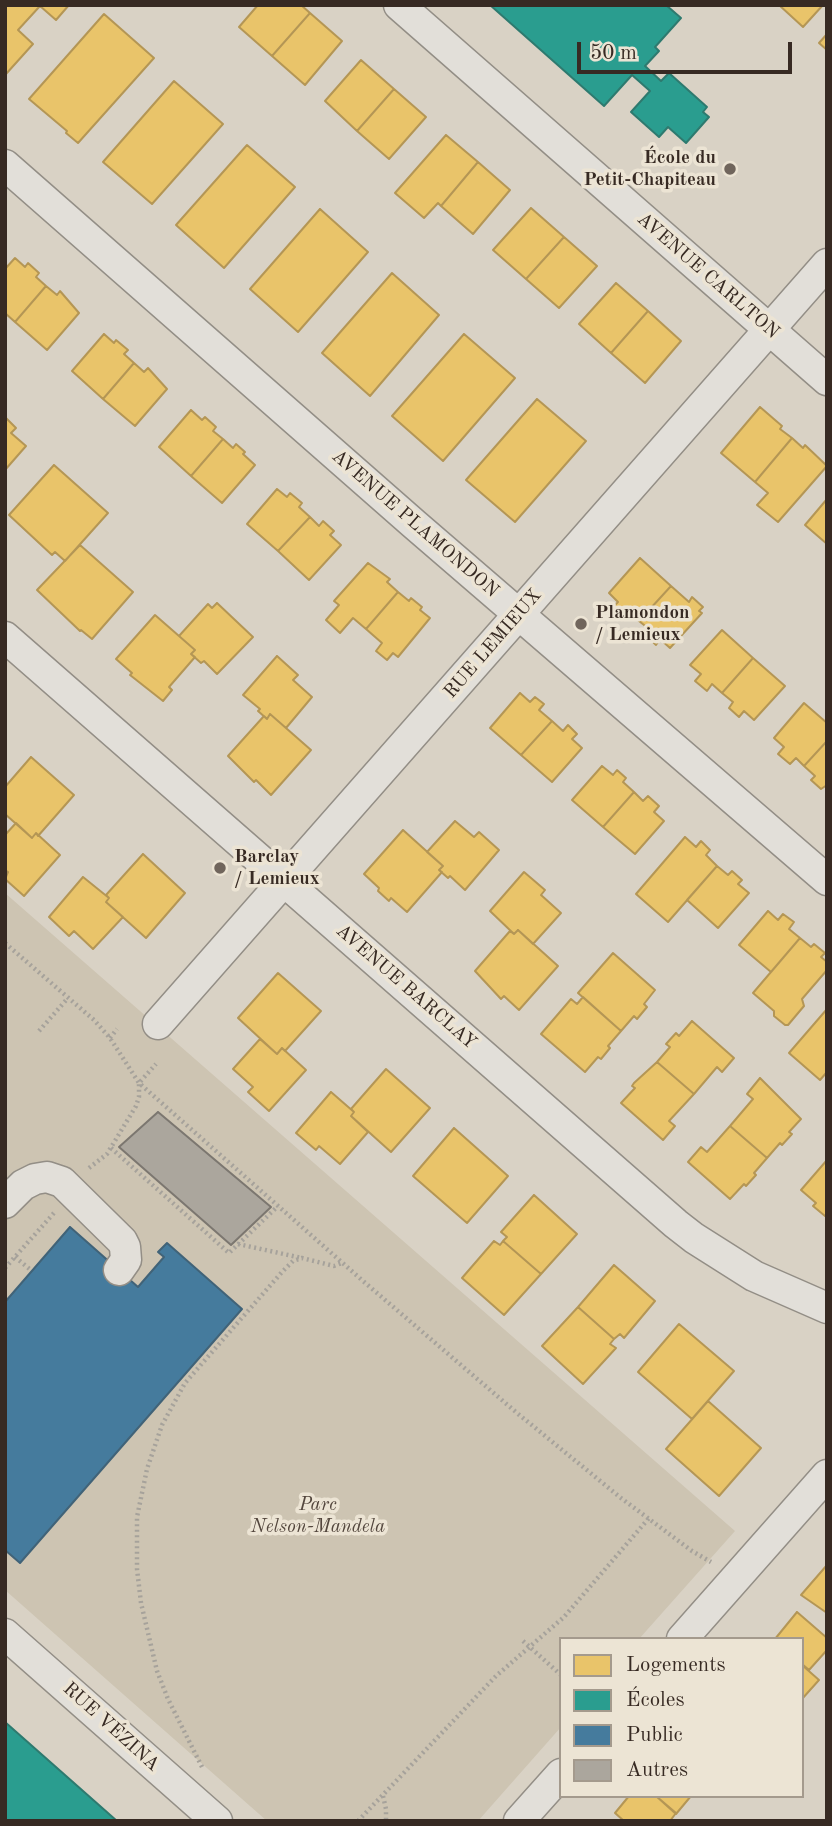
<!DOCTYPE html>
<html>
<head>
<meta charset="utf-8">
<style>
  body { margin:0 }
  #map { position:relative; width:832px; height:1826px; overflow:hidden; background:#d9d2c5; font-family:"Old Standard TT",serif }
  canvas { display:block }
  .frame { position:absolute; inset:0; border:7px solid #372a23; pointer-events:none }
  .legend { position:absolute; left:559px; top:1637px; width:245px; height:161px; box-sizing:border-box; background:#ece4d4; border:2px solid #a49a8d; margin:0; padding:9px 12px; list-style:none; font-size:21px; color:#372a23 }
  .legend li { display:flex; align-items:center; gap:14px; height:35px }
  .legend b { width:35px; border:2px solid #a49a8d }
  .scale { position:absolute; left:577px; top:42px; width:215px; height:32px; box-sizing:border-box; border:4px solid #372a23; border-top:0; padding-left:9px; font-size:21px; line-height:24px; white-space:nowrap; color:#372a23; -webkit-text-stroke:5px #ece4d4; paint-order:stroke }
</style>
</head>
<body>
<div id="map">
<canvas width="832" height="1826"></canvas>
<div class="frame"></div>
<ul class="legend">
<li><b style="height:19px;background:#e9c46a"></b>Logements</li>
<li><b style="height:19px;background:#2a9d8f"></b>Écoles</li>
<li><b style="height:19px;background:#457b9d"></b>Public</li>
<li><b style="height:19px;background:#aba69d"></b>Autres</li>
</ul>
<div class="scale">50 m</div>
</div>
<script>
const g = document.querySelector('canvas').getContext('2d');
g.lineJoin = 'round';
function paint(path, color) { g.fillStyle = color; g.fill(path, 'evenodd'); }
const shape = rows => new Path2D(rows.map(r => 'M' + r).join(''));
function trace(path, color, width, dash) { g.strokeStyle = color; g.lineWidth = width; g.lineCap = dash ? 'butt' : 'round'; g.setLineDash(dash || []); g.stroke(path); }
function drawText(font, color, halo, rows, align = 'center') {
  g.font = font + ' "Old Standard TT",serif'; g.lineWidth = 7; g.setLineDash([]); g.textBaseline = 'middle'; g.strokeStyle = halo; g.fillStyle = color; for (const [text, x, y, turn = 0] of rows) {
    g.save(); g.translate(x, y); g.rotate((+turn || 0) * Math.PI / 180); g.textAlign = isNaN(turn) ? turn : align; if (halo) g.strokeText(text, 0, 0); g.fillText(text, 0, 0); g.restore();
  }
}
const green = shape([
  [5,893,735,1531,639,1639,561,1639,561,1727,478,1821,267,1821,5,1590]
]);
const homes = shape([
  [5,5,69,5,56,20,40,6,18,30,33,44,6,74,5,5],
  [258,5,301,5,310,13,272,56,239,27,258,5],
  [779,5,823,5,803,27,779,5],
  [310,13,342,41,305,85,272,56,310,13],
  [104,14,154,58,78,143,66,133,67,131,29,99,104,14],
  [827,34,827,50,819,43,827,34],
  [361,60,394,89,357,131,325,101,361,60],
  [174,81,223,124,152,204,103,162,174,81],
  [394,89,426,117,389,159,357,131,394,89],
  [446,135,478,162,441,206,438,203,424,218,395,193,446,135],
  [247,145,295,187,224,268,176,225,247,145],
  [478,162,510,190,473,234,441,206,478,162],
  [531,208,564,237,526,279,493,250,531,208],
  [320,209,368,252,298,332,250,289,320,209],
  [564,237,597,266,559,308,526,279,564,237],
  [15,258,25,267,28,263,39,273,36,277,46,286,15,322,5,313,5,269,15,258],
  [392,273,439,315,370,396,322,353,392,273],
  [616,283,648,311,611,353,579,324,616,283],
  [46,286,57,295,60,291,79,313,47,350,15,322,46,286],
  [648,311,681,341,645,383,611,353,648,311],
  [104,334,114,343,116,340,128,350,124,354,134,363,103,399,72,371,104,334],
  [464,334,515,378,443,461,392,416,464,334],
  [134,363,144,372,148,368,167,389,135,426,103,399,134,363],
  [537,399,586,441,515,522,466,480,537,399],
  [760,407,782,426,780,429,792,438,755,482,721,453,760,407],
  [191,410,202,420,205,417,216,427,213,431,223,439,191,476,159,447,191,410],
  [6,418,16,428,11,433,26,446,5,470,6,418],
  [792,438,803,448,805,445,827,466,778,522,757,505,768,493,755,482,792,438],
  [223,439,233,448,236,444,245,452,243,454,255,465,222,503,191,476,223,439],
  [54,465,108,513,65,561,55,552,52,555,9,515,54,465],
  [277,489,287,497,290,493,302,503,299,507,310,517,278,551,247,524,277,489],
  [827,499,827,544,805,525,827,499],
  [310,517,319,526,323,521,334,531,330,535,341,545,309,580,278,551,310,517],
  [80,545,133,592,92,639,81,630,80,631,37,590,80,545],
  [640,558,671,586,639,621,629,611,625,616,614,606,618,602,609,593,640,558],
  [368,563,390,579,387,582,398,592,366,629,353,618,340,633,326,620,339,605,334,601,368,563],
  [671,586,689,602,692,597,703,607,699,611,702,613,670,648,660,639,656,645,645,634,649,629,639,621,671,586],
  [398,592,409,601,411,598,422,607,420,610,430,618,398,657,393,653,387,660,376,651,382,643,366,629,398,592],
  [217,603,253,637,217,674,204,661,201,663,191,654,195,650,179,636,208,604,212,608,217,603],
  [155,615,195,650,191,654,195,657,169,687,172,690,163,701,130,675,132,673,116,659,155,615],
  [722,630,753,658,722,693,712,684,707,691,695,681,701,674,690,665,722,630],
  [277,656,298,675,293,680,312,697,286,728,270,714,267,719,258,711,260,709,243,695,277,656],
  [753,658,785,686,754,720,744,711,739,717,729,708,733,702,722,693,753,658],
  [520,693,530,702,535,697,544,704,539,710,552,721,521,755,490,728,520,693],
  [804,703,827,723,827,741,804,766,796,758,790,764,778,754,784,747,774,738,804,703],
  [270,714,311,750,271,795,256,780,254,782,228,756,264,716,267,719,270,714],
  [552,721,563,731,568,725,577,734,572,739,582,748,552,782,521,755,552,721],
  [827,741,827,785,821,789,811,780,815,776,804,766,827,741],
  [31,757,74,795,38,836,36,833,32,838,5,814,5,787,31,757],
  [602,766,613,775,617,770,626,778,623,782,634,792,603,827,572,800,602,766],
  [634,792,643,801,648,796,659,806,654,812,664,821,635,854,603,827,634,792],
  [455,821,474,837,479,832,499,850,465,890,450,876,448,878,439,870,443,866,427,852,455,821],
  [16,823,32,838,36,833,60,855,24,896,5,879,8,872,5,870,5,835,16,823],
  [403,830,443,866,439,870,442,872,407,912,391,898,389,901,378,891,379,888,364,874,403,830],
  [685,837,696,847,701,841,710,850,706,855,717,866,668,922,636,894,685,837],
  [143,854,185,893,146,938,106,902,109,898,106,895,143,854],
  [717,866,728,875,732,871,742,880,738,884,749,893,718,928,687,900,717,866],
  [524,872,545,890,541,895,561,913,533,944,518,930,514,934,490,911,524,872],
  [83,877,109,898,106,902,123,917,93,949,74,931,69,936,49,917,83,877],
  [768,911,778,920,783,914,794,922,789,929,800,938,771,972,739,945,768,911],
  [518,930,558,966,519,1010,504,996,501,999,475,971,510,931,514,934,518,930],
  [800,938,811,947,814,944,825,953,821,957,827,962,827,970,802,999,804,1006,788,1025,785,1025,774,1016,774,1011,753,993,800,938],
  [613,953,655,990,644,1004,647,1007,637,1019,634,1016,621,1031,578,993,613,953],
  [278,973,321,1011,285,1051,282,1048,277,1054,238,1018,278,973],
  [583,997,621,1031,608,1046,610,1048,601,1059,598,1057,585,1072,541,1034,571,999,577,1004,583,997],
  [827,1009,827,1072,820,1080,789,1053,827,1009],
  [692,1021,734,1058,722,1072,717,1067,694,1094,657,1062,670,1047,666,1044,676,1033,679,1036,692,1021],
  [260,1039,277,1054,282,1048,306,1070,269,1111,248,1092,253,1087,233,1069,260,1039],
  [657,1062,694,1094,669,1121,675,1126,663,1140,621,1103,635,1088,632,1086,634,1083,657,1062],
  [386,1069,430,1108,391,1152,351,1116,354,1112,351,1109,386,1069],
  [760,1078,801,1119,789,1132,792,1134,782,1145,780,1143,767,1158,730,1126,753,1099,747,1094,760,1078],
  [331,1092,354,1112,351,1116,368,1132,340,1164,319,1146,316,1150,296,1133,331,1092],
  [730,1126,767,1158,754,1173,756,1175,746,1186,744,1184,730,1199,688,1162,701,1147,707,1152,730,1126],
  [454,1128,508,1176,467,1223,413,1176,454,1128],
  [827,1160,827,1214,825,1216,813,1206,816,1203,801,1190,827,1160],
  [534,1195,577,1234,541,1274,503,1241,507,1237,501,1232,534,1195],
  [494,1241,500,1245,503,1241,541,1274,504,1315,462,1278,494,1241],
  [614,1265,655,1301,624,1338,620,1334,614,1339,578,1307,614,1265],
  [578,1307,614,1339,610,1344,616,1348,583,1384,542,1346,578,1307],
  [679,1324,734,1371,692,1419,638,1372,679,1324],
  [708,1401,761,1448,719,1496,666,1449,708,1401],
  [827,1565,827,1613,801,1595,827,1565],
  [797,1612,827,1638,827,1650,809,1670,802,1664,802,1639,775,1639,797,1612],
  [802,1665,819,1680,802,1699,802,1665],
  [629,1796,656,1796,676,1813,670,1821,624,1821,615,1813,629,1796],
  [656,1796,691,1796,676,1814,656,1796]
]);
const schools = shape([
  [490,5,666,5,681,18,655,47,659,51,645,66,661,81,669,73,707,107,703,112,709,117,686,143,668,127,659,137,631,112,650,91,632,75,604,106,490,5],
  [5,1722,117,1821,5,1821,5,1722]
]);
const public = shape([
  [70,1227,138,1287,164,1257,158,1252,167,1243,242,1309,20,1563,5,1550,5,1302,70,1227]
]);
const building = shape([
  [158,1112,271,1207,231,1245,119,1147,158,1112]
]);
const path = shape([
  [5,943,94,1020,110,1038,139,1083,363,1281,517,1413,621,1498,692,1551,711,1562],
  [39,1031,68,998],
  [110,1038,117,1029],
  [111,1148,229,1253,278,1206],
  [89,1168,107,1154,136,1106,139,1097,139,1083,156,1064],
  [238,1244,302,1258],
  [15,1257,32,1271],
  [5,1268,54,1213],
  [523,1641,561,1675],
  [202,1767,168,1699,157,1671,141,1603,137,1569,137,1517,147,1469,162,1425,185,1383,282,1272,293,1261,302,1258,334,1266,342,1263],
  [383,1796,386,1809,386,1821],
  [358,1821,496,1676,564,1617,649,1518]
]);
const minor = shape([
  [399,5,827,380],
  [5,165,414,524,827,880],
  [5,637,676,1224,694,1238,754,1276,827,1308],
  [158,1024,827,264],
  [5,1203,23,1185,35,1179,47,1177,62,1182,122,1241,125,1247,126,1260,119,1270],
  [5,1634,217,1821],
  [682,1639,827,1475],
  [519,1821,561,1774]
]);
const markers = [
  [730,169,7,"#70655c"],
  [581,624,7,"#70655c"],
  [220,868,7,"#70655c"]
];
const poiNames = [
  ["École du",716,158,"right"],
  ["Petit-Chapiteau",716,180,"right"],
  ["Plamondon",595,613],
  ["/ Lemieux",595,635],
  ["Barclay",234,857],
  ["/ Lemieux",234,879]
];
const streetNames = [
  ["AVENUE CARLTON",708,276,41],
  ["AVENUE PLAMONDON",415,524,41],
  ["RUE LEMIEUX",493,644,-49],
  ["AVENUE BARCLAY",406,987,41],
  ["RUE VÉZINA",111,1727,42]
];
const parkNames = [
  ["Parc",318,1505],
  ["Nelson-Mandela",318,1527]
];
paint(green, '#cdc4b2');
paint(homes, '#e9c46a');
trace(homes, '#b49655', 2);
paint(schools, '#2a9d8f');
trace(schools, '#2e7a6f', 2);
paint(public, '#457b9d');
trace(public, '#416378', 2);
paint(building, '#aba69d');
trace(building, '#7c7770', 2);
trace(minor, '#938e86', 33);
trace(path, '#a6a29b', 4.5, [2, 3.5]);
trace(minor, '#e2dfd9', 30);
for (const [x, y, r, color] of markers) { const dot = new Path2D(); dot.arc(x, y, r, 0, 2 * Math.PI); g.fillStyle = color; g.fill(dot); trace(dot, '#ece4d4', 2.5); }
drawText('bold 19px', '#372a23', '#ece4d4', poiNames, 'left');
drawText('19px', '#372a23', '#ece4d4', streetNames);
drawText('italic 19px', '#53463d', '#ece4d4', parkNames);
</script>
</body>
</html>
